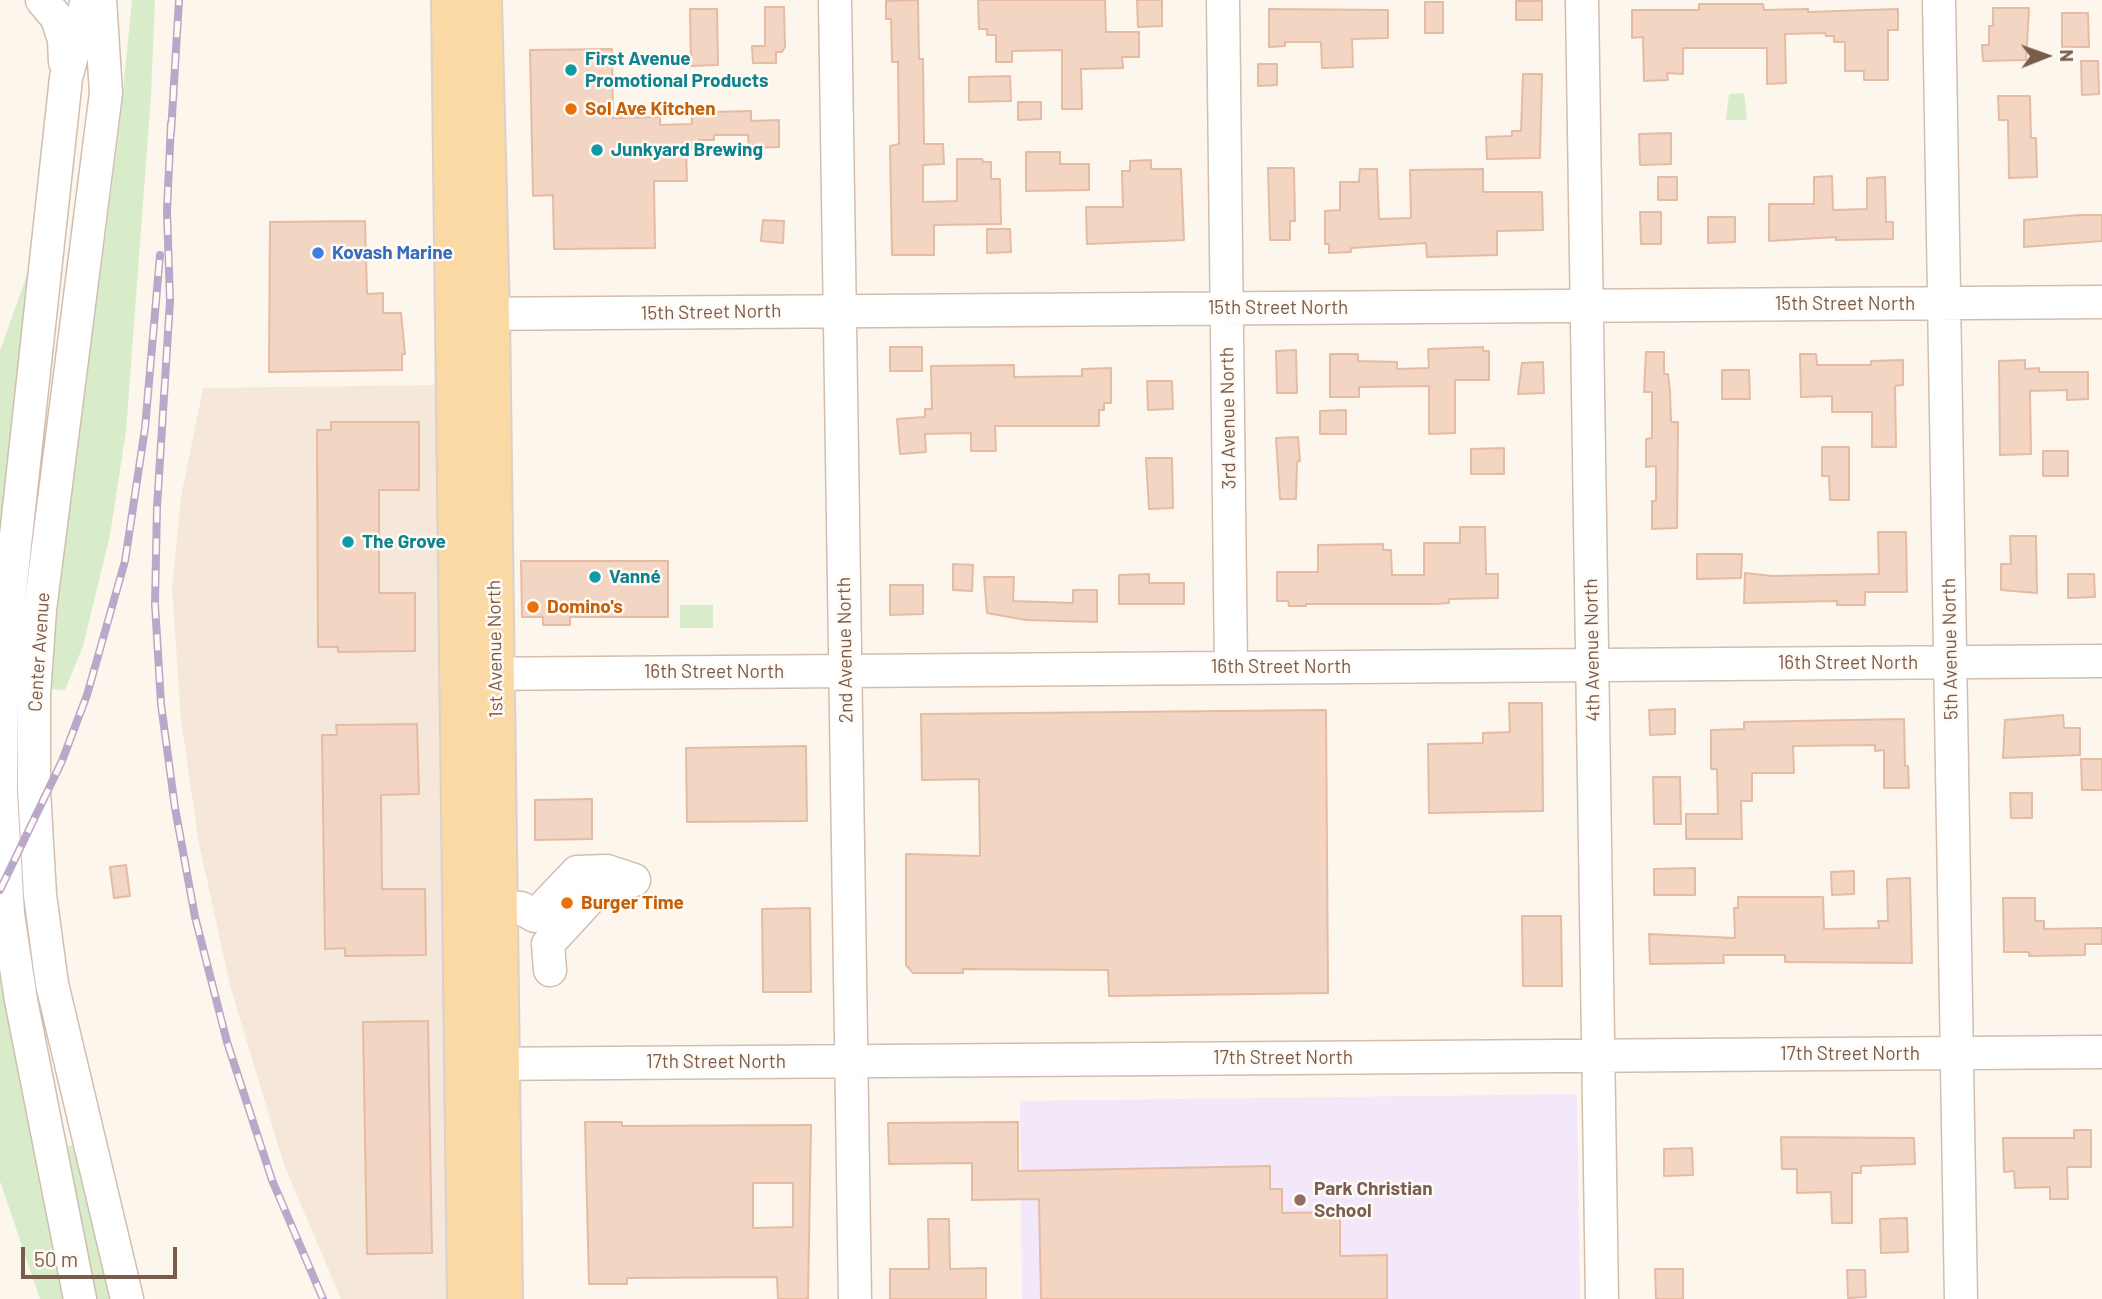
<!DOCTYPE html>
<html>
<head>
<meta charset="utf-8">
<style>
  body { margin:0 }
  #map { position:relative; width:2102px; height:1299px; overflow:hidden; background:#fdf6ec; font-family:Barlow,sans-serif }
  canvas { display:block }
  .north { position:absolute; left:2011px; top:21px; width:70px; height:70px; -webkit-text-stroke:5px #fffaf3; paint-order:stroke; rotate:89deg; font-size:19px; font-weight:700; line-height:28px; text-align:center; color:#7a5c4d }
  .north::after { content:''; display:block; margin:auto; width:24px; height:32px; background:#7a5c4d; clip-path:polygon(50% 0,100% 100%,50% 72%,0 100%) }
  .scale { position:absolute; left:21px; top:1247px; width:156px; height:32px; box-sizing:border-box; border:4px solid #7a5c4d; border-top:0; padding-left:9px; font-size:21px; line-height:24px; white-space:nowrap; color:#7a5c4d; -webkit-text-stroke:5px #fffaf3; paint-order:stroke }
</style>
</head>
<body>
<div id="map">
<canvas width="2102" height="1299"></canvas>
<div class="north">N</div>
<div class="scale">50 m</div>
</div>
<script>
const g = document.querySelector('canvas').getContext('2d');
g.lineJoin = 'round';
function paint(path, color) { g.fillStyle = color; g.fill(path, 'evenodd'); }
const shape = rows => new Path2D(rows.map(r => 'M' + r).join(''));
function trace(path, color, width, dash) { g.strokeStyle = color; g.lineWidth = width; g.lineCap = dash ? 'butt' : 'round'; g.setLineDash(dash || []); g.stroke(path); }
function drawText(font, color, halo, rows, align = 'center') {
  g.font = font + ' Barlow,sans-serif'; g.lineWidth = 5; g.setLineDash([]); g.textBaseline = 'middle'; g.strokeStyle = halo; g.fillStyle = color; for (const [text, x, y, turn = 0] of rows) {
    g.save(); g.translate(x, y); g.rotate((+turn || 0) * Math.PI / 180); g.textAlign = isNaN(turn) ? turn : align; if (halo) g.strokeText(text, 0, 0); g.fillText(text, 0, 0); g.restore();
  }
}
const residential = shape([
  [436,385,449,1299,341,1299,284,1165,231,989,199,844,181,720,172,589,181,497,203,388]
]);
const education = shape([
  [1577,1094,1580,1299,1022,1299,1020,1101]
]);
const green = shape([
  [132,0,155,0,151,95,126,431,110,535,83,646,65,690,50,689,60,580,118,140],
  [1744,93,1747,120,1726,120,1729,94],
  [30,266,0,539,0,351],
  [680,605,713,605,713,628,680,628],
  [0,949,67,1299,40,1299,0,1181],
  [74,1145,110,1299,97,1299,66,1147]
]);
const building = shape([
  [918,0,919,59,923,59,924,144,943,144,944,164,923,165,923,202,957,201,957,159,982,159,983,162,991,162,991,179,1000,179,1001,224,934,225,934,255,892,255,890,146,899,144,898,62,892,62,891,19,886,19,886,1,918,0],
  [978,0,1105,0,1106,32,1139,32,1139,57,1122,57,1123,68,1081,69,1082,109,1062,109,1062,50,1012,51,1012,62,996,62,996,35,987,35,987,29,979,29,978,0],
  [1137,0,1162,0,1162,26,1138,27,1137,0],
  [1516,1,1542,1,1542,20,1516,20,1516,1],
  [1425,2,1443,2,1443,33,1425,33,1425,2],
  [1699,4,1763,4,1764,10,1808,9,1808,12,1898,9,1898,30,1888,30,1888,80,1864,80,1864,71,1845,71,1845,42,1834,42,1834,36,1826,36,1825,33,1785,34,1786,83,1767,84,1767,48,1683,48,1683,74,1667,73,1668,80,1644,81,1643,37,1632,38,1632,10,1699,10,1699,4],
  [765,7,784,7,785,47,782,52,776,52,776,63,753,63,752,46,765,46,765,7],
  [1993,8,2029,8,2026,60,1983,61,1982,45,1989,45,1989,26,1993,26,1993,8],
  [690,9,717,9,718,65,691,66,690,9],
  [1269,9,1388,10,1388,38,1352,39,1353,67,1322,68,1321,42,1285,42,1285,46,1269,47,1269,9],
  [2062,13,2088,13,2089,47,2062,47,2062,13],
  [612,49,613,118,660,117,660,125,692,124,691,108,714,108,714,112,751,111,751,121,779,120,779,147,749,148,748,135,714,135,714,140,699,140,699,148,686,148,687,181,654,181,655,248,554,249,553,195,533,196,530,50,612,49],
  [2081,61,2098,61,2099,94,2082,95,2081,61],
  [1258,64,1277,64,1277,85,1258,86,1258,64],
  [1523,74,1542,74,1540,158,1487,159,1486,137,1512,136,1512,131,1521,131,1523,74],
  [1010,76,1011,101,969,102,969,77,1010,76],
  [1998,96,2030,96,2031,138,2036,138,2037,177,2009,178,2008,120,1999,120,1998,96],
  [1018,102,1041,102,1041,119,1018,120,1018,102],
  [1671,133,1671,164,1640,165,1639,134,1671,133],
  [1026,152,1060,152,1060,164,1089,164,1089,190,1026,191,1026,152],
  [1151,160,1151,169,1181,169,1184,240,1087,244,1086,207,1123,207,1122,171,1130,171,1130,161,1151,160],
  [1268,168,1294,168,1295,221,1290,221,1290,240,1270,240,1268,168],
  [1360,169,1377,169,1379,219,1411,218,1410,170,1483,169,1483,192,1542,192,1543,230,1497,231,1497,255,1427,257,1426,243,1351,248,1351,252,1329,253,1329,244,1325,244,1325,211,1340,210,1340,182,1359,182,1360,169],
  [1832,176,1833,210,1867,209,1867,178,1885,177,1886,222,1893,222,1893,239,1836,240,1836,237,1769,241,1769,204,1814,204,1814,177,1832,176],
  [1658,177,1677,177,1677,200,1658,200,1658,177],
  [1640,212,1661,212,1661,244,1641,244,1640,212],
  [2079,215,2102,215,2102,241,2024,247,2024,220,2079,215],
  [1708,217,1735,217,1735,242,1708,243,1708,217],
  [763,220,784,221,783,243,761,241,763,220],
  [365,221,367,294,383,293,383,313,401,313,405,354,402,354,402,370,269,372,270,222,365,221],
  [987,229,1010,229,1011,252,987,253,987,229],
  [890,347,922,347,922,371,890,371,890,347],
  [1483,347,1483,351,1489,351,1489,380,1455,380,1455,433,1429,434,1429,386,1359,387,1359,397,1330,397,1330,354,1358,354,1358,361,1397,362,1397,369,1429,368,1428,349,1483,347],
  [1296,350,1297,393,1277,393,1276,351,1296,350],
  [1646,352,1664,352,1664,374,1668,374,1670,391,1671,422,1678,422,1677,528,1652,529,1652,501,1656,501,1656,466,1646,467,1646,439,1652,438,1652,392,1644,392,1646,352],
  [1800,354,1816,354,1817,365,1871,365,1871,361,1903,360,1903,385,1895,386,1896,447,1872,447,1872,412,1832,412,1832,396,1801,397,1800,354],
  [2025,360,2025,369,2039,368,2039,372,2088,372,2088,399,2067,400,2067,390,2030,391,2031,454,2000,455,1999,361,2025,360],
  [1543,362,1544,393,1518,394,1522,363,1543,362],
  [1014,365,1014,377,1082,376,1082,369,1111,368,1111,403,1104,403,1104,410,1099,410,1099,426,995,426,996,451,971,451,971,433,925,434,926,452,900,454,897,419,925,417,925,409,932,409,931,366,1014,365],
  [1722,370,1749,370,1750,399,1722,399,1722,370],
  [1147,381,1172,381,1173,409,1148,410,1147,381],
  [1346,410,1346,434,1320,434,1320,411,1346,410],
  [331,422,419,422,419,490,379,490,379,593,415,593,415,651,338,652,338,647,318,647,317,430,331,430,331,422],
  [1298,437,1300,461,1297,462,1296,499,1280,499,1276,438,1298,437],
  [1822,447,1849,447,1849,500,1830,500,1829,476,1822,476,1822,447],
  [1504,448,1504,474,1471,474,1471,449,1504,448],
  [2043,451,2068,451,2068,476,2043,476,2043,451],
  [1146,458,1172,458,1173,508,1149,509,1146,458],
  [1460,527,1485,527,1486,574,1498,574,1498,598,1449,599,1449,603,1435,604,1306,604,1306,606,1289,606,1288,601,1277,601,1277,572,1318,572,1318,545,1383,544,1383,550,1391,550,1392,575,1424,575,1424,543,1460,543,1460,527],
  [1878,532,1906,532,1907,592,1865,592,1865,605,1837,605,1837,601,1744,603,1745,573,1772,576,1879,574,1878,532],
  [2010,536,2036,536,2037,593,2001,590,2001,564,2011,564,2010,536],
  [1697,554,1742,554,1741,578,1697,579,1697,554],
  [521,561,668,561,668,617,570,617,570,625,543,625,543,617,522,617,521,561],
  [953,564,973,565,972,591,953,590,953,564],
  [1149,574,1149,583,1184,583,1184,604,1119,604,1119,575,1149,574],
  [2068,574,2094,574,2095,597,2068,598,2068,574],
  [984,577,1014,577,1013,601,1073,603,1073,590,1097,590,1097,622,1026,620,987,613,984,577],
  [890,585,923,585,923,614,890,615,890,585],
  [1509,703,1542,703,1543,811,1429,813,1428,744,1483,743,1483,733,1510,732,1509,703],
  [1675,709,1675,734,1650,735,1649,710,1675,709],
  [1326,710,1328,993,1109,996,1108,970,963,969,963,973,913,973,906,965,906,854,980,856,979,779,922,780,921,714,1326,710],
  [2063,715,2064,728,2080,728,2080,755,2003,758,2005,720,2063,715],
  [1904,719,1905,766,1908,766,1909,788,1884,788,1884,750,1875,751,1875,745,1793,746,1794,773,1752,773,1752,801,1741,801,1742,839,1686,839,1686,814,1718,814,1717,769,1711,769,1711,730,1744,729,1744,722,1904,719],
  [417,724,419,794,381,795,382,889,425,889,426,955,345,956,345,948,325,949,322,735,337,735,336,725,417,724],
  [806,746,807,821,687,822,686,748,806,746],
  [2081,759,2102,759,2102,790,2082,790,2081,759],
  [1653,777,1680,777,1681,824,1654,824,1653,777],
  [2010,793,2032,793,2032,818,2011,818,2010,793],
  [592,799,592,839,535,840,535,800,592,799],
  [126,865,130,896,114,898,110,867,126,865],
  [1695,868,1695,895,1654,895,1654,869,1695,868],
  [1854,871,1854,894,1832,895,1831,872,1854,871],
  [1910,878,1912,963,1785,962,1785,955,1723,955,1724,963,1650,964,1649,934,1735,938,1734,908,1738,908,1738,897,1823,897,1824,929,1879,928,1878,921,1888,921,1887,879,1910,878],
  [2003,898,2035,898,2035,921,2044,921,2044,929,2102,928,2102,944,2085,944,2085,955,2029,956,2029,952,2004,952,2003,898],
  [810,908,811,992,763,992,762,909,810,908],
  [1522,916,1561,916,1562,986,1523,986,1522,916],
  [428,1021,432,1253,367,1254,363,1022,428,1021],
  [585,1122,622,1122,622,1126,811,1125,808,1299,778,1299,777,1277,627,1278,627,1284,589,1284,585,1122],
  [753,1183,793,1183,793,1227,753,1228,753,1183],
  [1018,1122,1018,1171,1270,1166,1270,1189,1282,1189,1282,1213,1340,1212,1340,1256,1387,1255,1387,1299,1041,1299,1039,1199,972,1200,972,1163,889,1164,888,1123,1018,1122],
  [2074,1130,2091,1130,2091,1167,2067,1167,2068,1199,2050,1199,2050,1187,2015,1188,2014,1171,2004,1172,2003,1138,2074,1138,2074,1130],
  [1781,1137,1914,1138,1915,1164,1861,1166,1861,1173,1852,1173,1852,1223,1832,1223,1831,1192,1797,1193,1797,1169,1782,1169,1781,1137],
  [1692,1148,1693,1175,1664,1176,1664,1149,1692,1148],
  [1907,1218,1908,1252,1881,1253,1880,1219,1907,1218],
  [928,1219,949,1219,950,1269,986,1268,986,1299,890,1299,890,1269,929,1269,928,1219],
  [1655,1269,1683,1269,1683,1299,1656,1299,1655,1269],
  [1847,1270,1865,1270,1866,1297,1848,1298,1847,1270]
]);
const minor = shape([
  [42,0,57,18,64,40,65,62],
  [100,0,106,93,40,610,34,695,34,790,40,895,52,984,127,1299],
  [835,0,855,1299],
  [1223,0,1231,668],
  [1582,0,1602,1299],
  [1939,0,1961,1299],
  [467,314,2102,302],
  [471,674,2102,661],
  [498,908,521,908,535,916,577,872,607,871,634,880],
  [550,970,548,944,595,893,634,880],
  [476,1064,2102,1052],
  [80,1299,21,1000,8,914,1,792,2,693,9,600,66,78,87,0]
]);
const major = shape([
  [451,0,467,1299],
  [482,0,490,314,503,1299]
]);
const rail = shape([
  [171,123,167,211,170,301,157,507,155,604,161,704,175,808,195,917,227,1042,272,1180,323,1299],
  [171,133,179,0],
  [0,890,62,761,87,695,125,561,145,428,160,255]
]);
const markers = [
  [571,70,7,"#0f9aa8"],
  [571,109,7,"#e8710a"],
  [597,150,7,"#0f9aa8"],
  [318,253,7,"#3f7fe0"],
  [348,542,7,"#0f9aa8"],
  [595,577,7,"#0f9aa8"],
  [533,607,7,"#e8710a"],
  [567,903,7,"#e8710a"],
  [1300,1200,7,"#8d6e63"]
];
const cultureNames = [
  ["First Avenue",585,59],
  ["Promotional Products",585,81],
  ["Junkyard Brewing",611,150],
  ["The Grove",362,542],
  ["Vanné",609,577]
];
const foodNames = [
  ["Sol Ave Kitchen",585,109],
  ["Domino's",547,607],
  ["Burger Time",581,903]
];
const shopNames = [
  ["Kovash Marine",332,253]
];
const streetNames = [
  ["15th Street North",1845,304],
  ["15th Street North",1278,308],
  ["15th Street North",711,312,-1],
  ["3rd Avenue North",1228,418,-91],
  ["1st Avenue North",495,649,-91],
  ["5th Avenue North",1950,649,-91],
  ["2nd Avenue North",845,650,-91],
  ["4th Avenue North",1592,650,-91],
  ["Center Avenue",39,652,-86],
  ["16th Street North",1848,663],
  ["16th Street North",1281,667],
  ["16th Street North",714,672],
  ["17th Street North",1850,1054],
  ["17th Street North",1283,1058],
  ["17th Street North",716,1062]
];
const educationNames = [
  ["Park Christian",1314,1189],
  ["School",1314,1211]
];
paint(residential, '#f5e8da');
paint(education, '#f3e8fa');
paint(green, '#d8ecc9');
paint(building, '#f3d5c3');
trace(building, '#e6bba3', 2);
trace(minor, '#d1beb0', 35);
trace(major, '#dad1cd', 42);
trace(minor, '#fff', 32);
trace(major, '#fbd9a5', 38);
trace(rail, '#b9a8c9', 8);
trace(rail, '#fffaf3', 5, [16]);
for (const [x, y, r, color] of markers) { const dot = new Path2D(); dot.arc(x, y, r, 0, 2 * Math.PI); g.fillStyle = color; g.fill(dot); trace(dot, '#fffaf3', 2.5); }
drawText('bold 19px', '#0d838f', '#fffaf3', cultureNames, 'left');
drawText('bold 19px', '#c56008', '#fffaf3', foodNames, 'left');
drawText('bold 19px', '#366cbe', '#fffaf3', shopNames, 'left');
drawText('19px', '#7a5c4d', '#fffaf3', streetNames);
drawText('bold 19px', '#785e54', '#fffaf3', educationNames, 'left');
</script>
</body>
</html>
